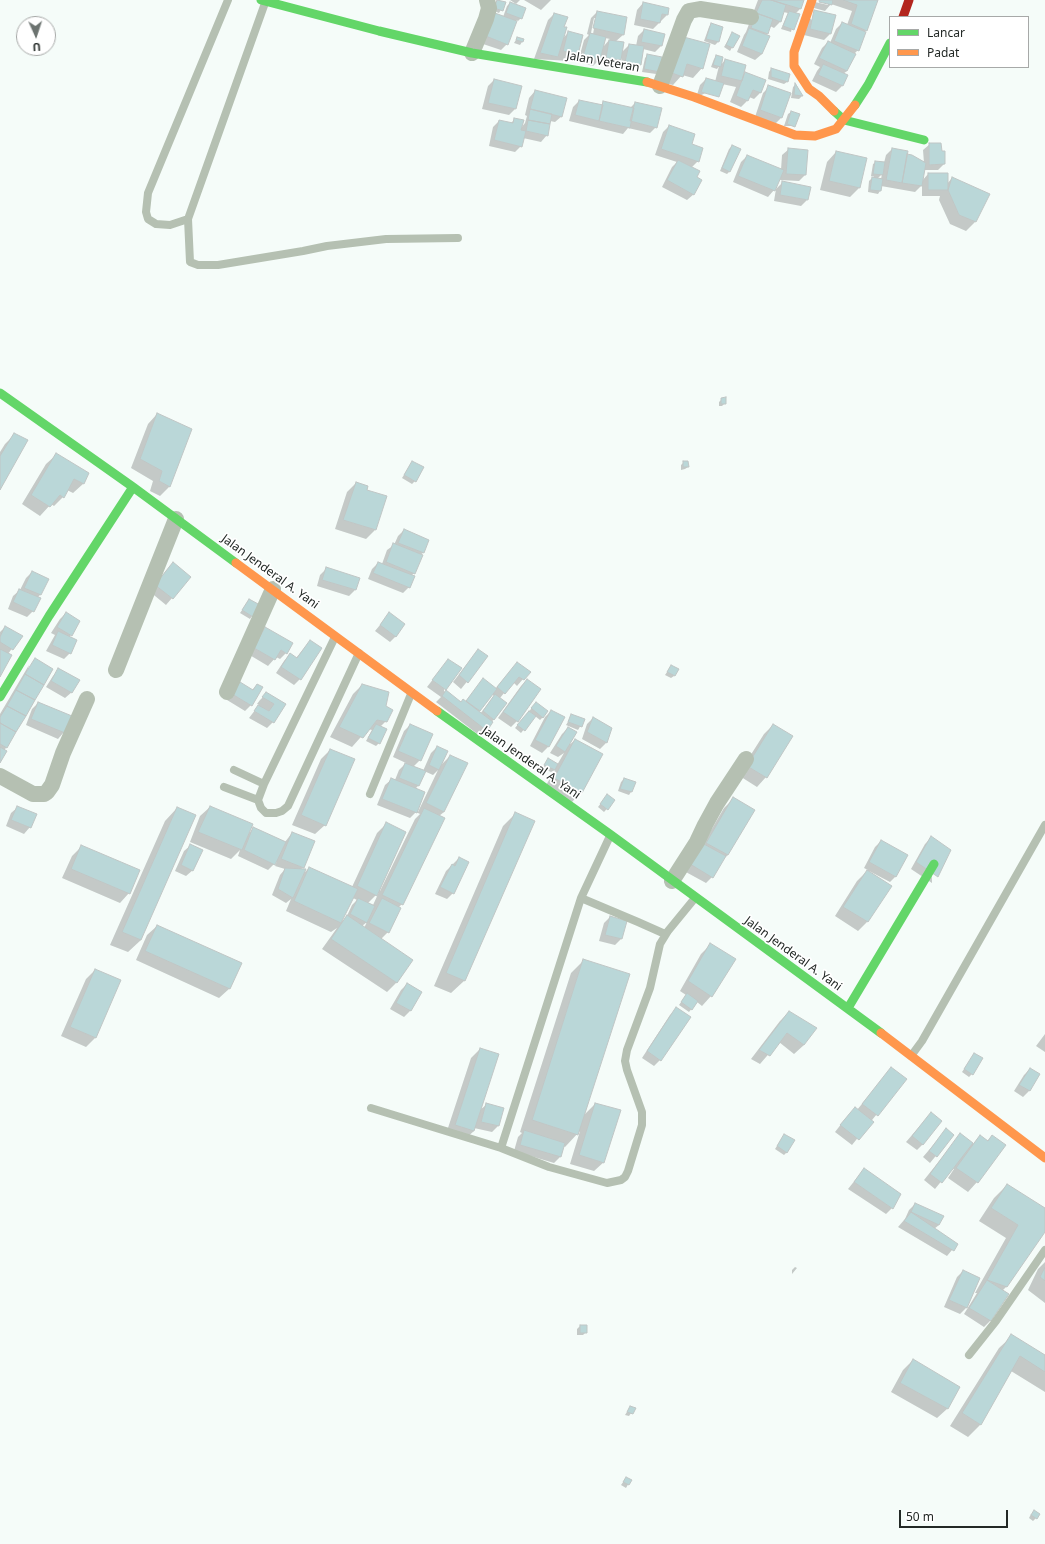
<!DOCTYPE html>
<html>
<head>
<meta charset="utf-8">
<style>
  body { margin:0 }
  #map { position:relative; width:1045px; height:1544px; overflow:hidden; background:#f5fcf9; font-family:"Noto Sans",sans-serif }
  canvas { display:block }
  .legend { position:absolute; left:889px; top:16px; width:140px; height:52px; box-sizing:border-box; background:#fff; border:1px solid #a7a9a8; margin:0; padding:5px 7px; list-style:none; font-size:12px; color:#232926 }
  .legend li { display:flex; align-items:center; gap:8px; height:20px }
  .legend b { width:20px; border:1px solid #a7a9a8 }
  .north { position:absolute; left:16px; top:16px; width:40px; height:40px; box-sizing:border-box; background:#fff; border:1px solid #a7a9a8; border-radius:50%; rotate:177deg; font-size:11px; font-weight:700; line-height:16px; text-align:center; color:#232926 }
  .north::after { content:''; display:block; margin:auto; width:14px; height:18px; background:#6c7370; clip-path:polygon(50% 0,100% 100%,50% 72%,0 100%) }
  .scale { position:absolute; left:899px; top:1510px; width:109px; height:18px; box-sizing:border-box; border:2px solid #232926; border-top:0; padding-left:5px; font-size:12px; line-height:14px; white-space:nowrap; color:#232926; -webkit-text-stroke:3px #fff; paint-order:stroke }
</style>
</head>
<body>
<div id="map">
<canvas width="1045" height="1544"></canvas>
<ul class="legend">
<li><b style="height:5px;background:#63d668"></b>Lancar</li>
<li><b style="height:5px;background:#ff974d"></b>Padat</li>
</ul>
<div class="north">U</div>
<div class="scale">50 m</div>
</div>
<script>
const g = document.querySelector('canvas').getContext('2d');
g.lineJoin = 'round';
function paint(path, color) { g.fillStyle = color; g.fill(path, 'evenodd'); }
const shape = rows => new Path2D(rows.map(r => 'M' + r).join(''));
function trace(path, color, width, dash) { g.strokeStyle = color; g.lineWidth = width; g.lineCap = dash ? 'butt' : 'round'; g.setLineDash(dash || []); g.stroke(path); }
function drawText(font, color, halo, rows, align = 'center') {
  g.font = font + ' "Noto Sans",sans-serif'; g.lineWidth = 3.5; g.setLineDash([]); g.textBaseline = 'middle'; g.strokeStyle = halo; g.fillStyle = color; for (const [text, x, y, turn = 0] of rows) {
    g.save(); g.translate(x, y); g.rotate((+turn || 0) * Math.PI / 180); g.textAlign = isNaN(turn) ? turn : align; if (halo) g.strokeText(text, 0, 0); g.fillText(text, 0, 0); g.restore();
  }
}
const shadow = shape([
  [497,0,505,3,499,13,492,10],
  [510,0,520,0,516,4],
  [524,0,551,0,541,10],
  [758,0,803,0,800,9,795,14,791,32,781,29,788,13,783,12,780,22,774,28,770,26,765,35,762,54,755,60,737,52,744,35,746,32],
  [817,0,877,0,858,50,854,54,847,71,843,74,842,86,836,92,812,81,817,71,820,67,814,64,822,48,828,42,830,43,836,29,842,23,847,25,852,11,831,4,825,11,814,8,815,2,828,5,828,3],
  [510,3,521,18,518,21,516,20,507,44,501,50,477,42,503,17,507,6],
  [643,3,667,15,653,29,634,25,637,10],
  [597,12,623,35,615,42,621,53,629,45,636,46,638,36,644,30,661,46,655,52,643,49,640,64,634,71,620,68,622,58,614,66,600,63,601,58,593,66,578,62,584,40,589,35,587,34,591,18],
  [594,18,596,18,593,34,591,33],
  [605,38,610,39,603,47],
  [554,14,563,27,563,38,568,33,577,55,571,61,534,59,548,20],
  [808,17,830,34,824,40,804,35],
  [711,24,722,27,718,42,715,45,704,41,709,27],
  [732,34,738,37,730,51,724,47],
  [517,38,522,42,520,45,514,43],
  [671,46,702,68,693,78,682,75,673,85,661,82],
  [648,55,659,71,656,74,642,72,645,58],
  [717,56,720,66,725,60,742,77,746,73,765,81,760,93,754,99,749,97,747,101,741,107,730,102,736,87,722,84,696,98,700,85,706,79,715,82,719,66,717,69,711,67,714,59],
  [771,69,787,82,784,84,768,79,769,72],
  [494,80,515,109,509,115,482,109,488,86],
  [796,84,802,96,799,99,791,98,793,87],
  [769,87,781,118,775,124,755,117,763,93],
  [535,91,562,116,555,122,550,121,547,135,541,142,523,138,521,146,515,152,489,146,493,127,499,121,510,124,515,119,521,128,525,123,527,116,525,115,529,98],
  [579,101,600,106,604,102,630,108,635,103,656,127,650,133,628,128,623,134,569,121,573,107],
  [791,112,795,126,784,126,788,114],
  [669,126,691,145,698,161,691,168,696,177,694,194,687,200,662,187,672,167,677,162,655,155,663,132],
  [930,144,944,164,938,170,923,170,922,181,928,174,947,184,952,178,988,195,975,222,966,231,950,224,939,200,940,196,922,196,922,185,915,192,881,186,880,191,878,194,868,192,869,181,874,176,871,176,873,164,876,162,884,163,886,155,892,149,924,163,923,150],
  [882,174,881,179,877,179],
  [732,146,730,171,727,174,720,171,729,149],
  [789,149,806,151,805,175,799,181,780,180,781,175,774,190,768,197,733,182,741,162,747,156,781,170,782,155],
  [836,152,859,188,850,197,820,190,827,162],
  [782,183,807,200,801,206,774,201,776,189],
  [722,399,725,403,722,406,719,406,719,402],
  [157,414,191,429,169,487,160,496,150,491,153,481,131,468,148,424],
  [15,434,0,488,0,452,5,444],
  [56,455,88,473,83,484,73,493,67,490,63,497,54,506,51,504,40,516,22,504,46,464],
  [412,462,415,481,412,484,402,478],
  [684,462,688,467,685,469,681,470,681,465],
  [356,483,366,491,375,530,366,539,335,529,347,492],
  [404,530,428,540,423,553,420,555,414,573,411,576,409,587,403,593,368,579,372,569,378,563,382,564,387,550,394,545,398,536],
  [173,563,190,577,166,605,149,591],
  [327,568,358,579,355,590,349,596,317,586,320,575],
  [32,572,48,579,40,595,37,598,33,611,27,617,8,609,13,596,20,590,26,578],
  [249,600,252,616,250,619,240,613],
  [66,613,71,635,69,637,70,653,64,659,46,651,55,635,51,633,60,619],
  [389,614,396,636,390,642,375,631],
  [5,627,21,636,8,654,0,675,0,632],
  [259,635,286,653,280,659,276,657,268,666,248,654],
  [310,641,321,648,300,679,294,685,276,673,284,661,290,654,296,658],
  [478,650,487,657,461,689,453,682],
  [448,660,444,691,460,703,465,702,483,680,495,689,517,663,529,672,517,686,513,682,500,698,494,719,480,736,436,702,441,697,427,687],
  [492,694,494,696,480,714,478,712],
  [29,665,6,748,4,750,0,761,0,714],
  [671,666,674,676,671,678,665,675],
  [59,670,72,692,65,698,46,687,53,676],
  [527,680,540,689,517,721,511,727,498,718,521,686],
  [257,685,251,705,245,711,227,700,234,689,252,690],
  [362,685,385,707,386,721,380,727,379,743,376,746,366,741,372,730,368,729,352,747,330,737,353,694],
  [266,694,284,704,273,722,267,728,249,718,259,705,257,704,260,700],
  [38,703,64,732,58,739,26,725,32,709],
  [536,703,543,717,540,720,535,716,521,733,515,728],
  [551,711,564,718,548,747,542,753,530,746,545,717],
  [572,715,584,720,578,730,566,725],
  [593,718,611,729,606,743,600,749,582,739,587,724],
  [410,725,420,760,413,767,423,771,431,753,437,747,441,765,450,756,444,812,439,816,402,904,398,908,388,932,381,939,412,960,396,983,387,992,322,949,337,928,331,932,286,911,291,899,286,903,272,895,280,875,285,869,275,866,277,861,268,870,238,856,240,850,231,859,190,842,200,816,210,807,248,834,254,828,285,842,292,833,313,841,301,870,303,874,309,868,352,887,377,833,387,823,378,890,380,891,415,819,420,814,416,812,410,818,377,805,385,785,392,779,395,780,399,770,406,763,393,757,404,731],
  [438,770,418,812,416,811,415,789,418,786,424,771,433,775],
  [379,892,373,905,368,903],
  [353,898,357,900,352,905,346,918,340,923],
  [367,922,364,928,362,926],
  [773,725,766,777,757,787,738,775,764,734],
  [568,728,568,746,575,740,581,792,572,802,545,787,555,770,551,772,542,768,548,760,557,765,564,753,558,757,550,753,562,734],
  [330,750,325,825,315,834,292,825,321,759],
  [624,779,634,782,631,792,629,795,618,791,621,782],
  [605,798,614,801,604,812,598,807],
  [734,798,728,855,722,860,712,877,706,883,684,871,703,844,724,808],
  [18,807,30,827,24,834,6,826,11,813],
  [177,808,141,940,128,952,110,945,165,821],
  [515,814,533,821,464,981,451,993,434,986,503,826],
  [931,838,932,883,911,869,925,844],
  [881,841,896,876,890,882,869,871,868,872,890,886,867,922,858,931,835,916,857,881,868,870,864,868,875,847],
  [191,845,193,870,186,876,175,871,184,851],
  [82,846,129,893,120,903,62,878,72,856],
  [459,858,453,893,447,899,435,894,446,871],
  [610,917,626,922,621,939,615,945,599,941,604,923],
  [157,926,240,963,229,989,219,998,136,960,147,935],
  [710,945,711,996,702,1006,697,1002,689,1012,679,1005,686,995,680,991,701,954],
  [584,960,583,1116,595,1104,604,1162,594,1171,570,1164,580,1131,565,1147,563,1146,560,1157,554,1163,514,1151,518,1137,522,1133,520,1132,571,973],
  [95,970,96,1037,86,1047,61,1036,86,979],
  [407,984,421,992,410,1011,404,1017,390,1009,401,990],
  [677,1009,660,1060,654,1066,642,1058,670,1015],
  [789,1012,804,1045,794,1054,779,1042,760,1064,751,1059,780,1021],
  [1045,1034,1045,1052,1036,1046],
  [480,1049,480,1110,486,1105,502,1109,498,1126,492,1132,474,1128,474,1131,464,1140,446,1134,471,1058],
  [974,1054,972,1074,969,1077,962,1072],
  [891,1068,905,1079,852,1145,835,1132,849,1114,857,1110],
  [1030,1069,1039,1074,1029,1091,1023,1097,1014,1091,1024,1075],
  [931,1113,923,1144,917,1150,906,1142],
  [946,1130,953,1135,930,1163,923,1157],
  [960,1135,973,1144,980,1136,987,1141,992,1136,977,1182,968,1192,948,1178,954,1169,952,1168,935,1189,924,1180],
  [782,1138,787,1152,784,1155,775,1149],
  [864,1169,900,1194,892,1208,886,1214,848,1189],
  [1007,1185,1045,1209,1045,1230,1007,1286,1002,1291,1007,1294,990,1321,984,1327,964,1314,977,1293,975,1293,1006,1238,979,1221,994,1198],
  [915,1204,942,1217,939,1225,934,1229,957,1244,947,1256,898,1227,905,1219,909,1210],
  [1045,1262,1045,1303,1028,1290,1038,1269],
  [795,1267,797,1268,792,1274,792,1270],
  [963,1271,979,1278,966,1308,960,1314,944,1307,957,1277],
  [580,1326,586,1332,583,1335,577,1335,577,1329],
  [1012,1336,1045,1356,1045,1392,1011,1371,980,1425,968,1437,950,1426,999,1348],
  [913,1360,959,1388,947,1409,937,1418,891,1392,903,1370],
  [630,1407,634,1409,629,1416,625,1415],
  [626,1478,630,1481,626,1488,621,1485],
  [1031,1514,1036,1518,1033,1521,1029,1518]
]);
const building = shape([
  [497,0,506,2,503,11,494,8,497,0],
  [762,0,771,0,786,5,781,22,756,13,762,0],
  [771,0,804,0,801,9,771,0],
  [820,0,833,0,832,5,819,2,820,0],
  [843,0,878,0,867,31,851,24,857,5,843,0],
  [510,2,526,8,522,19,506,13,510,2],
  [643,2,669,8,668,15,662,14,660,23,640,19,643,2],
  [814,10,836,15,831,34,810,29,814,10],
  [597,11,627,17,624,35,593,28,597,11],
  [789,11,800,14,794,30,783,26,789,11],
  [492,12,517,21,508,45,483,35,492,12],
  [554,13,568,17,564,27,567,27,558,57,540,53,554,13],
  [756,13,773,19,768,34,751,28,756,13],
  [842,22,866,32,859,51,834,41,842,22],
  [711,23,723,27,719,42,706,39,711,23],
  [749,28,770,36,762,54,742,46,749,28],
  [644,29,665,34,662,46,641,42,644,29],
  [568,31,583,35,578,55,563,51,568,31],
  [732,32,740,36,733,48,726,45,732,32],
  [590,33,606,37,600,60,583,56,590,33],
  [680,36,710,44,703,69,687,64,683,77,669,72,680,36],
  [517,37,524,39,523,42,516,40,517,37],
  [609,40,624,42,621,60,606,58,609,40],
  [828,41,856,54,847,71,819,58,828,41],
  [629,44,644,46,641,65,625,62,629,44],
  [647,54,662,57,660,72,644,69,647,54],
  [716,55,723,57,721,67,713,65,716,55],
  [725,59,746,65,742,81,721,76,725,59],
  [823,64,848,75,843,86,818,75,823,64],
  [771,68,790,74,788,82,771,77,771,68],
  [745,72,766,80,761,93,753,90,748,101,736,96,745,72],
  [706,78,724,83,719,97,701,92,706,78],
  [494,79,522,86,516,109,488,103,494,79],
  [795,83,803,96,794,95,795,83],
  [768,85,791,93,782,118,760,110,768,85],
  [535,90,567,98,562,117,530,109,535,90],
  [579,100,603,105,599,121,575,115,579,100],
  [603,101,634,108,630,128,599,121,603,101],
  [635,102,662,108,657,128,630,121,635,102],
  [530,109,552,114,550,124,528,120,530,109],
  [791,111,800,114,795,127,787,124,791,111],
  [514,118,524,120,521,130,526,131,522,147,494,140,499,120,513,123,514,118],
  [528,120,550,124,548,136,526,131,528,120],
  [669,125,695,134,692,144,703,148,699,162,661,149,669,125],
  [929,143,941,143,942,151,945,151,945,164,929,165,929,143],
  [732,145,741,149,730,172,722,168,732,145],
  [788,148,808,150,806,175,786,174,788,148],
  [892,148,908,151,902,183,886,180,892,148],
  [836,151,867,158,860,188,829,181,836,151],
  [907,154,912,155,926,163,922,186,902,183,907,154],
  [747,155,784,170,775,191,738,176,747,155],
  [678,160,700,171,697,177,702,180,694,195,667,180,678,160],
  [875,161,885,162,883,175,873,174,875,161],
  [928,173,948,173,948,190,928,190,928,173],
  [872,177,883,179,881,191,870,190,872,177],
  [952,177,990,194,976,222,959,215,948,190,952,177],
  [782,181,811,187,808,200,780,195,782,181],
  [726,397,726,404,721,404,721,398,726,397],
  [157,413,192,429,170,487,159,481,162,471,140,459,157,413],
  [14,433,28,440,0,490,0,456,14,433],
  [56,453,89,473,84,484,74,479,64,498,60,495,50,507,31,495,56,453],
  [412,461,424,467,416,482,404,475,412,461],
  [683,461,688,461,689,467,683,467,683,461],
  [356,482,368,486,367,490,387,496,376,530,343,520,356,482],
  [404,529,429,540,424,553,398,543,404,529],
  [393,543,423,555,415,574,386,562,393,543],
  [173,562,191,577,173,599,155,585,173,562],
  [378,562,415,576,410,588,373,573,378,562],
  [326,567,360,578,356,590,322,580,326,567],
  [32,571,49,579,41,595,24,588,32,571],
  [19,589,41,598,34,612,13,602,19,589],
  [249,599,260,605,253,617,242,610,249,599],
  [66,612,80,621,72,636,57,627,66,612],
  [389,612,405,624,396,637,380,625,389,612],
  [5,626,23,636,13,650,0,642,0,637,5,626],
  [265,627,293,643,287,654,281,650,275,660,254,648,265,627],
  [58,631,77,640,71,654,52,645,58,631],
  [310,640,322,648,301,680,281,667,290,653,297,658,310,640],
  [0,649,12,655,0,677,0,649],
  [478,649,488,656,468,683,459,675,478,649],
  [35,658,53,669,44,685,25,674,35,658],
  [448,659,462,668,446,690,432,680,448,659],
  [517,662,531,672,524,680,519,677,505,694,497,687,517,662],
  [671,665,679,669,675,676,667,672,671,665],
  [58,668,80,680,72,693,51,681,58,668],
  [25,674,44,685,35,700,16,690,25,674],
  [483,678,497,689,480,711,466,701,483,678],
  [527,679,541,689,518,722,503,712,527,679],
  [240,682,253,690,257,684,263,687,252,706,232,694,240,682],
  [362,684,389,692,386,706,393,710,387,722,377,720,363,738,339,727,362,684],
  [16,690,35,700,26,716,7,706,16,690],
  [446,690,461,702,463,699,493,722,487,731,442,696,446,690],
  [266,692,286,704,274,723,254,711,258,705,269,711,274,704,262,697,266,692],
  [495,694,507,703,494,720,483,711,495,694],
  [38,702,72,716,65,733,31,719,38,702],
  [536,702,548,711,543,718,531,708,536,702],
  [7,706,26,716,16,732,0,723,0,717,7,706],
  [551,710,565,717,549,747,535,740,551,710],
  [529,711,536,716,525,731,517,725,529,711],
  [571,714,585,719,582,727,568,722,571,714],
  [593,717,612,728,607,743,587,732,593,717],
  [0,723,16,732,7,748,0,744,0,723],
  [376,724,387,729,380,744,368,738,376,724],
  [410,724,433,734,421,761,398,751,410,724],
  [773,724,793,736,767,778,747,766,773,724],
  [568,727,577,732,565,752,556,746,568,727],
  [575,739,603,754,582,793,554,778,575,739],
  [437,746,448,751,439,770,429,765,437,746],
  [0,747,7,751,0,763,0,747],
  [330,749,355,759,326,826,301,815,330,749],
  [450,755,468,763,444,812,426,803,450,755],
  [548,758,558,764,555,770,544,765,548,758],
  [405,763,426,771,419,786,399,778,405,763],
  [391,778,425,792,417,813,382,799,391,778],
  [624,778,636,782,632,792,620,789,624,778],
  [607,794,615,800,608,810,600,804,607,794],
  [733,797,755,810,728,855,706,843,733,797],
  [17,806,37,814,31,828,11,820,17,806],
  [210,806,253,824,242,850,198,832,210,806],
  [177,807,196,815,141,940,122,932,177,807],
  [424,808,445,818,403,905,382,895,424,808],
  [515,812,535,821,465,981,446,973,515,812],
  [386,822,406,832,377,896,357,886,386,822],
  [253,827,286,842,275,865,244,850,253,827],
  [292,832,315,841,304,868,281,859,292,832],
  [931,836,951,850,938,877,916,862,931,836],
  [881,840,908,855,896,877,869,862,881,840],
  [702,843,726,856,713,878,690,864,702,843],
  [190,844,203,850,193,871,181,865,190,844],
  [81,845,140,870,130,894,71,869,81,845],
  [459,857,469,862,454,894,440,887,452,864,455,866,459,857],
  [309,867,358,889,341,923,294,901,309,867],
  [285,868,306,869,293,898,278,889,285,868],
  [867,870,892,886,868,922,843,907,867,870],
  [358,898,375,906,367,923,350,914,358,898],
  [382,898,401,908,389,933,369,923,382,898],
  [347,915,413,960,397,983,331,939,347,915],
  [610,916,627,921,622,939,605,935,610,916],
  [157,925,242,963,230,989,145,951,157,925],
  [710,943,736,959,712,997,688,981,710,943],
  [583,959,630,974,578,1135,532,1120,583,959],
  [95,969,121,980,96,1038,70,1027,95,969],
  [407,983,422,992,411,1011,396,1003,407,983],
  [687,993,698,1001,692,1010,681,1002,687,993],
  [676,1007,691,1017,661,1061,647,1051,676,1007],
  [789,1011,817,1028,804,1045,787,1033,770,1056,759,1050,789,1011],
  [480,1048,499,1054,474,1131,455,1125,480,1048],
  [974,1053,983,1058,973,1075,964,1069,974,1053],
  [891,1067,907,1079,878,1116,862,1104,891,1067],
  [1030,1068,1040,1074,1030,1091,1019,1085,1030,1068],
  [486,1103,504,1108,499,1126,481,1122,486,1103],
  [595,1103,621,1110,604,1163,579,1155,595,1103],
  [855,1107,874,1122,859,1140,840,1125,855,1107],
  [931,1112,942,1121,923,1145,912,1136,931,1112],
  [946,1128,954,1135,937,1157,929,1151,946,1128],
  [524,1130,565,1143,561,1157,520,1145,524,1130],
  [960,1133,973,1143,942,1183,930,1174,960,1133],
  [784,1134,795,1140,787,1153,777,1146,784,1134],
  [980,1135,988,1141,992,1135,1006,1145,978,1183,956,1168,980,1135],
  [864,1168,901,1194,893,1209,854,1182,864,1168],
  [1007,1184,1045,1208,1045,1232,1007,1287,987,1280,1018,1225,991,1208,1007,1184],
  [915,1203,944,1216,939,1225,911,1212,915,1203],
  [911,1212,958,1244,954,1251,904,1221,911,1212],
  [1045,1267,1045,1281,1040,1277,1045,1267],
  [963,1270,980,1278,967,1308,949,1300,963,1270],
  [987,1280,1009,1294,991,1321,969,1308,987,1280],
  [580,1325,587,1325,587,1333,580,1333,580,1325],
  [1011,1334,1045,1355,1045,1372,1020,1356,981,1425,962,1413,1011,1334],
  [913,1359,960,1387,948,1409,900,1383,913,1359],
  [630,1406,636,1408,633,1414,627,1412,630,1406],
  [626,1477,632,1480,629,1485,623,1482,626,1477],
  [1034,1510,1040,1514,1037,1519,1031,1515,1034,1510]
]);
const lane = shape([
  [265,3,188,219,190,262,198,265,218,265,303,251,327,246,386,239,458,238],
  [188,219,170,225,156,224,148,219,146,212,148,193,228,0],
  [335,637,264,784,258,800,261,808,266,813,276,813,282,811,288,806,359,653],
  [234,770,264,784],
  [224,787,258,800],
  [370,794,411,694],
  [610,836,581,898,501,1148,549,1167,607,1183,621,1180,625,1177,628,1171,642,1125,642,1112,627,1070,625,1061,627,1050,650,988,660,944,668,931,695,898],
  [581,898,638,922,665,934],
  [911,1056,922,1041,1045,825],
  [371,1108,501,1148],
  [969,1355,996,1321,1045,1250]
]);
const street = shape([
  [472,53,486,19,489,8,487,0],
  [660,86,684,20,689,11,700,9,751,17],
  [116,670,176,519],
  [227,692,273,589],
  [0,776,33,794,44,794,47,792,52,785,63,753,87,699],
  [672,881,697,842,705,825,717,803,746,759]
]);
const fast = shape([
  [261,0,379,31,472,53,647,82],
  [855,105,868,85,890,43],
  [834,111,844,120,924,140],
  [0,393,133,487,236,563],
  [0,697,49,616,133,487],
  [437,711,611,835,881,1033],
  [848,1008,934,864]
]);
const slow = shape([
  [812,0,794,52,794,66,809,89,819,96,834,111],
  [647,82,694,97,795,135,815,136,836,129,855,105],
  [236,563,437,711],
  [881,1033,1045,1158]
]);
const jam = shape([
  [903,17,909,0]
]);
const streetNames = [
  ["Jalan Veteran",603,62,10],
  ["Jalan Jenderal A. Yani",270,572,36],
  ["Jalan Jenderal A. Yani",531,763,35],
  ["Jalan Jenderal A. Yani",793,954,36]
];
paint(shadow, '#0003');
paint(building, '#bad7d8');
trace(building, '#c0c6c5', 1);
trace(lane, '#b5c0b2', 8);
trace(street, '#b5c0b2', 16);
trace(fast, '#63d668', 9);
trace(slow, '#ff974d', 9);
trace(jam, '#b3261e', 9);
drawText('12px', '#232926', '#fff', streetNames);
</script>
</body>
</html>
